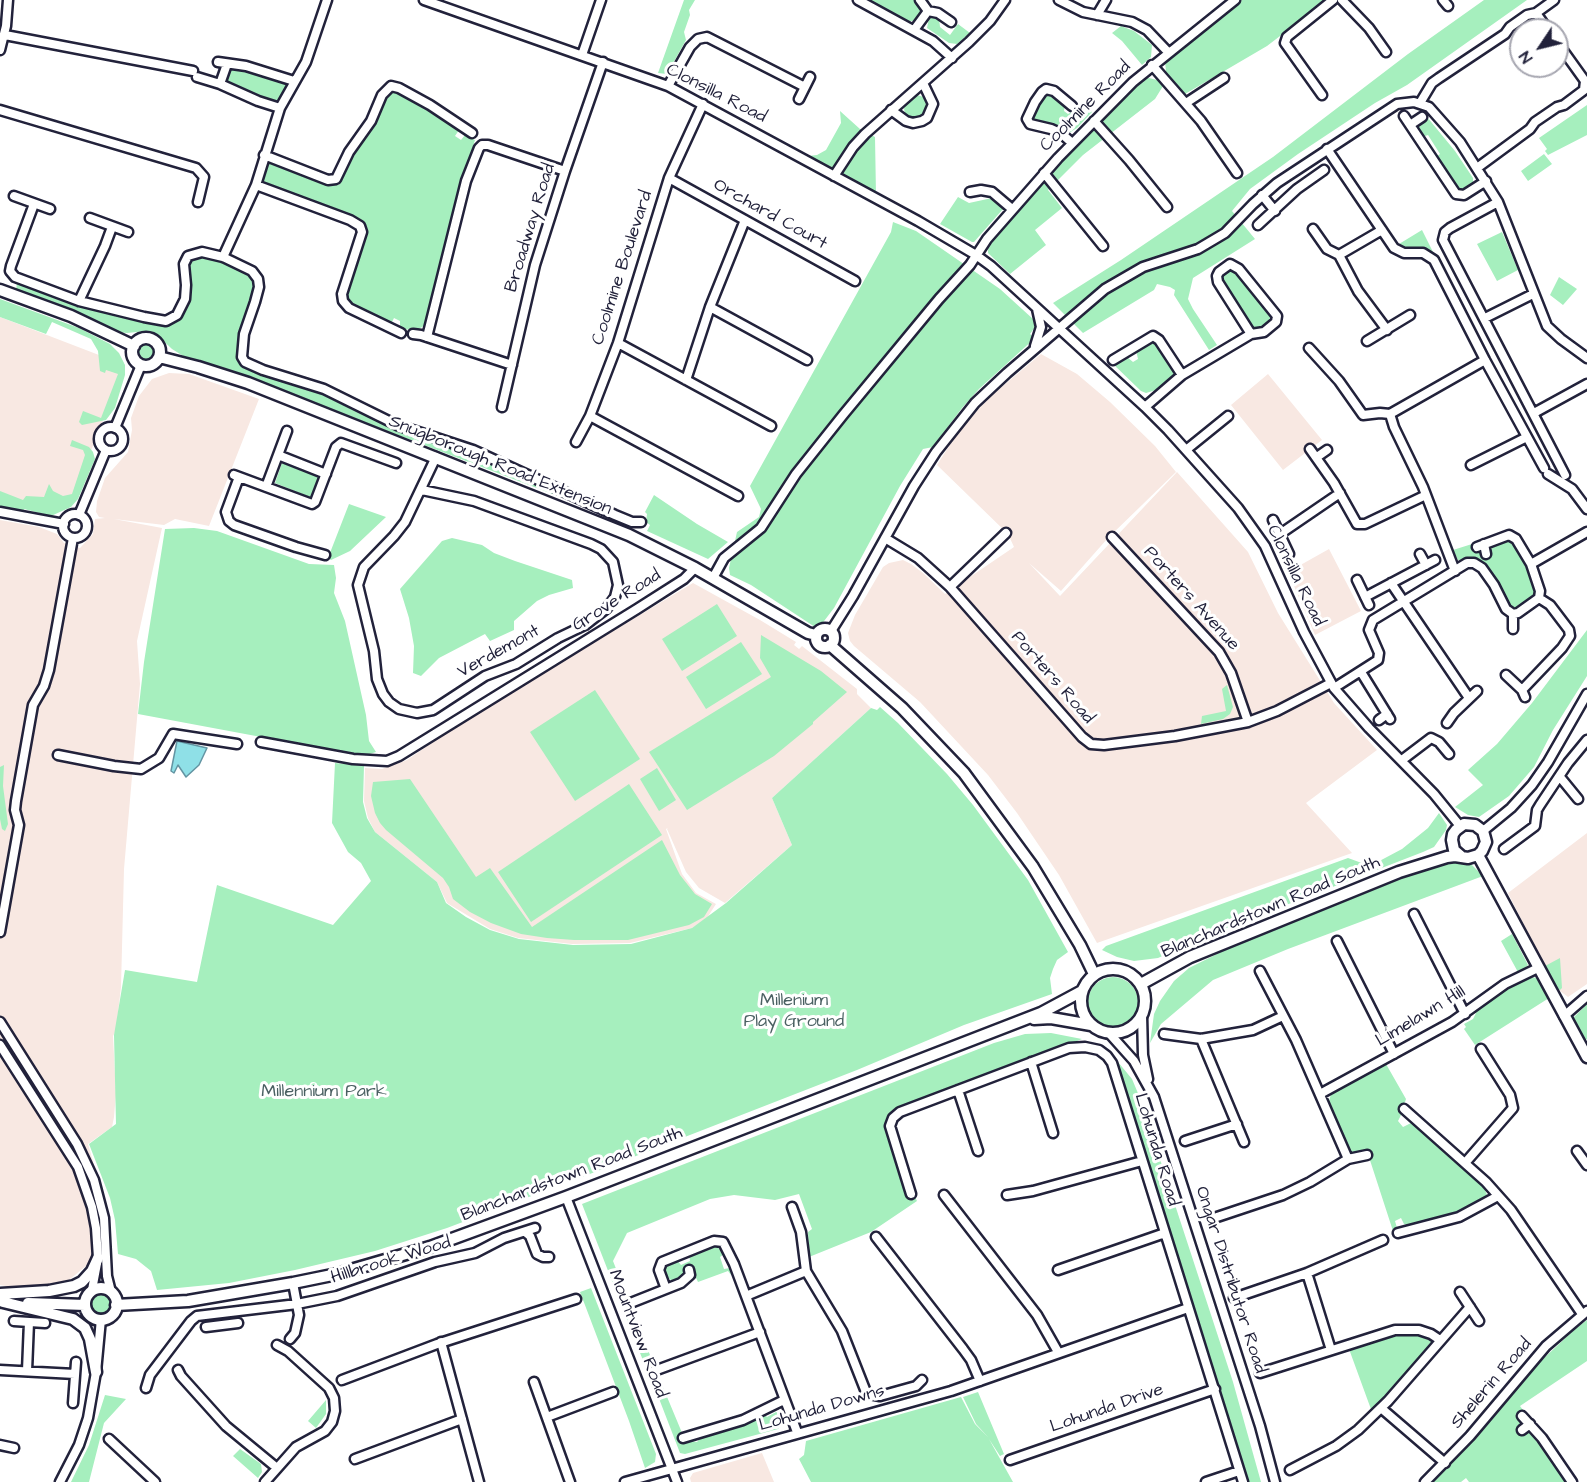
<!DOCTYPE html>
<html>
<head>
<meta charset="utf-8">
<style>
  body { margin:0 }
  #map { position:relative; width:1587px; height:1482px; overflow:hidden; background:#fff; font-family:"Architects Daughter",sans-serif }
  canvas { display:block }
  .north { position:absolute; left:1509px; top:18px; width:60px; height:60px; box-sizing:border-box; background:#fff; border:2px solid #a7a7b1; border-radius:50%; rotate:235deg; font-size:16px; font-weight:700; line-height:24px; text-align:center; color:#22223b }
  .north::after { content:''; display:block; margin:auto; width:21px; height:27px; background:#22223b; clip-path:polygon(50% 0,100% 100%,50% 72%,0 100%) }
</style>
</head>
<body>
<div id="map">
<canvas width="1587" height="1482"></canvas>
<div class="north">N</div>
</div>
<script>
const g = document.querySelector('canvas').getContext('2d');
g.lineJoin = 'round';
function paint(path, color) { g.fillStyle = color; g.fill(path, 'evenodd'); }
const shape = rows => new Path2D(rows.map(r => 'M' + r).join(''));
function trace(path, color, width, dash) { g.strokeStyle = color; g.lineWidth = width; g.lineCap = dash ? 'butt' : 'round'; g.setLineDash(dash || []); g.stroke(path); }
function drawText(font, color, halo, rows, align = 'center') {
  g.font = font + ' "Architects Daughter",sans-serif'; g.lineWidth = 6; g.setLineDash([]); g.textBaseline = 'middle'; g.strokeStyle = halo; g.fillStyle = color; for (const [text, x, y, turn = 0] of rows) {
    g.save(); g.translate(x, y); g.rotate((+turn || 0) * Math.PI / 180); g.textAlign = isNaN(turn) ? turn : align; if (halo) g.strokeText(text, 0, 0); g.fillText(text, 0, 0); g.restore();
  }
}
const built = shape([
  [0,317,125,365,71,501,0,502],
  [1041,354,1077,374,1110,402,1155,446,1176,472,1108,538,1061,591,1029,563,1060,596,1177,472,1248,552,1278,613,1334,703,1377,750,1306,803,1352,853,1097,943,1059,875,1017,813,988,775,920,702,854,646,850,641,848,633,855,615,883,567,889,563,903,560,911,564,923,573,945,594,1014,547,1008,534,937,465,951,443,973,415,992,395],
  [169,373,189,374,259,399,209,526,175,519,164,525,114,519,162,528,137,641,140,684,124,869,121,987,116,1030,113,1036,116,1094,114,1117,112,1127,88,1144,106,1206,111,1258,103,1263,92,1261,52,1294,0,1285,0,520,39,527,57,534,64,543,80,548,93,534,95,519,105,518,99,517,96,512,97,501,105,478,128,452,132,430,131,418,139,396,152,379],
  [1268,374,1322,440,1283,470,1231,405],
  [1329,549,1361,611,1315,635,1288,572],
  [693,583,760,620,796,642,794,645,799,649,802,646,857,689,857,694,871,708,772,798,792,845,725,903,699,888,686,872,667,829,668,828,666,829,682,874,696,893,716,904,707,918,692,928,630,943,572,944,518,938,490,929,447,903,437,882,375,832,368,818,364,801,365,768,382,769,407,760,501,695,578,652],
  [1587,833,1587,984,1568,997,1555,987,1508,893],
  [762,1453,774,1482,691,1482,690,1478,693,1473]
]);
const green = shape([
  [684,0,695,0,689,10,690,15,684,32,686,40,667,74,658,73],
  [866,0,916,0,921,7,921,13,915,21,907,21],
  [1242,0,1327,0,1267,46,1185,94,1166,72,1165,61],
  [1484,0,1527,0,1407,85,1375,103,1298,154,1250,189,1232,211,1255,239,1193,278,1188,299,1193,309,1217,345,1209,350,1174,295,1175,290,1170,287,1157,284,1154,290,1083,333,1053,303,1121,260,1273,157,1408,54],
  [936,15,939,18,940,27,950,35,958,24,970,33,957,44,949,43,927,28,929,18],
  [1121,26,1134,31,1152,45,1151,57,1142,65,1122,41,1112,33],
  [236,67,283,81,287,85,280,100,271,103,226,82,230,68],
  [1145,77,1157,80,1163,86,1155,99,1083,155,1048,190,1062,208,1035,230,1046,245,1010,274,988,253,988,248,1009,219,1054,171,1059,162],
  [390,90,402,94,455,126,459,130,455,136,461,140,465,135,475,140,456,202,427,324,417,330,400,329,400,321,394,318,392,322,388,322,377,315,347,302,345,296,366,232,266,185,263,180,267,163,270,162,331,184,339,185,343,179,352,152,383,99],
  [1049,93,1065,104,1064,111,1068,114,1073,111,1078,111,1083,104,1092,112,1077,128,1069,133,1033,121,1031,118,1034,110,1046,94],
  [917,95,927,98,929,106,925,114,916,120,906,118,904,109,906,103],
  [1587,105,1587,135,1548,155,1545,151,1547,149,1539,138],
  [840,111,860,129,875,137,876,195,808,156,817,155,826,150,841,123],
  [1427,117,1455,151,1473,178,1473,184,1467,188,1459,189,1454,185,1436,157,1440,154,1428,135,1422,137,1418,130,1418,125],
  [1544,154,1552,164,1528,181,1521,171],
  [958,197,969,203,992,198,997,200,1003,209,974,242,972,242,940,224],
  [893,222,916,231,1000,289,1033,319,1035,327,1030,334,1035,338,979,389,962,408,933,447,923,449,900,486,834,608,818,629,751,585,730,575,729,568,737,532,759,517,761,509,750,486,891,232],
  [1422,230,1433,252,1422,248,1408,250,1400,248,1401,246,1399,244],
  [1502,232,1518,270,1497,281,1477,244],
  [201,256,221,261,248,273,254,279,255,289,238,347,239,360,248,368,331,396,447,446,481,458,626,522,251,379,188,359,172,349,155,333,146,331,127,333,117,332,16,291,17,282,96,310,155,324,169,324,176,322,184,314,189,299,189,262,192,259],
  [1230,269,1236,270,1273,317,1272,321,1260,330,1255,330,1252,328,1222,282,1221,274],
  [1559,277,1577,289,1563,305,1550,295],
  [0,299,79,328,110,344,119,353,125,365,125,375,115,408,106,420,82,425,79,422,83,411,101,418,118,374,106,370,105,373,100,371,98,351,91,339,52,322,46,334,0,317],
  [1151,341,1157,344,1173,369,1174,375,1156,390,1146,393,1141,391,1113,364,1127,357,1133,362,1138,359,1136,350],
  '136 352a10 10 0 1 1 20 0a10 10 0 1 1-20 0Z',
  [72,440,89,447,93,452,95,459,78,499,71,507,51,516,24,509,22,516,0,512,0,491,23,500,26,496,44,497,49,484,53,491,63,496,72,494,85,455,83,450,70,446],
  [282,463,320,477,312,498,275,483],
  [654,495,697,524,728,542,708,559,647,531,650,525,646,522,647,514,645,512],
  [349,504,386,517,350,551,331,560,328,558],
  [194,528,217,531,309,564,334,565,336,578,334,593,345,621,366,715,369,741,376,752,363,756,138,714,144,662,165,529],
  [452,538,482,545,494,553,515,561,572,580,573,588,549,595,537,601,514,621,514,630,490,641,485,634,439,658,421,676,413,673,414,646,409,618,400,589,442,541],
  [1500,540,1514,542,1526,564,1537,592,1536,595,1516,610,1508,604,1495,577,1486,566,1473,558,1463,561,1458,560,1453,550,1472,544,1475,549,1479,549,1486,556,1492,554,1491,546],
  [717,604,737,636,682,671,662,639],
  [1587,630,1587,676,1553,730,1534,767,1509,796,1479,817,1468,815,1455,807,1483,785,1468,770,1497,744,1532,703],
  [761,635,821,671,847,692,813,722,813,724,774,756,687,810,649,752,771,677,760,658],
  [741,642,762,674,706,709,686,677],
  [1227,685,1233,707,1230,714,1223,719,1201,724,1202,716,1226,711,1222,689],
  [595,690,640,759,575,801,530,732],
  [880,707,898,723,947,774,973,805,1028,880,1068,952,1057,960,1053,969,1050,978,1052,994,964,1025,857,1070,582,1177,574,1171,568,1170,548,1177,543,1187,542,1192,447,1228,375,1251,295,1270,229,1283,157,1290,151,1271,136,1259,118,1254,115,1220,110,1198,89,1144,116,1124,114,1035,125,970,197,982,217,885,333,925,371,881,361,863,348,852,332,823,335,763,364,766,363,802,367,818,375,832,437,882,446,903,466,917,490,930,519,939,573,945,631,944,692,928,726,903,792,845,772,798,871,708,877,710],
  [4,765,3,786,8,824,5,831,2,829,0,819,0,767],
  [657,768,676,800,659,811,640,779],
  [410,779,476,877,490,868,532,927,662,840,680,875,695,894,712,904,704,917,689,925,628,940,574,940,547,938,521,934,491,923,470,912,453,899,449,887,443,878,386,830,380,823,375,813,371,796,373,782],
  [629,784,662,835,531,922,498,872],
  [1439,813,1447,825,1446,830,1434,847,1423,852,1224,929,1158,958,1134,961,1117,957,1102,950,1106,946,1348,858,1370,866,1402,849,1428,828],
  [1457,859,1470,863,1483,876,1288,949,1213,980,1161,1024,1150,1043,1154,1014,1160,1001,1174,981,1189,968,1229,948,1235,943,1259,932,1446,860],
  [1512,934,1528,965,1519,974,1501,941],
  [1560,958,1562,988,1560,990,1555,987,1545,966],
  [1531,977,1537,978,1549,998,1475,1045,1464,1029,1466,1027,1464,1024,1473,1019,1478,1009,1486,1001],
  '1088 1002a25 25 0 1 1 50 0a25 25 0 1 1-50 0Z',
  [1587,1004,1587,1039,1584,1041,1572,1019],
  [1051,1033,1082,1039,891,1115,904,1182,903,1184,908,1198,915,1197,917,1201,871,1232,809,1257,808,1232,812,1229,799,1194,775,1200,734,1195,710,1199,627,1233,613,1261,626,1294,622,1296,624,1303,621,1304,582,1204,994,1043,1025,1034],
  [1118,1062,1132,1079,1140,1098,1233,1382,1261,1482,1248,1482,1117,1068],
  [1386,1064,1406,1099,1405,1102,1400,1107,1401,1115,1398,1121,1403,1127,1413,1122,1483,1185,1487,1195,1483,1199,1460,1213,1410,1226,1404,1224,1401,1218,1395,1221,1397,1228,1393,1231,1367,1151,1353,1153,1349,1150,1329,1101,1331,1094,1334,1091],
  [711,1247,717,1247,722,1251,724,1254,720,1257,724,1269,730,1268,731,1275,728,1271,698,1282,691,1267,683,1271,683,1277,679,1280,671,1280,666,1276,664,1268,666,1265,677,1260,681,1265,690,1261,689,1255],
  [591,1288,656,1454,655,1462,645,1468,629,1421,580,1292],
  '88 1303a12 12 0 1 1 24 0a12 12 0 1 1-24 0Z',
  [625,1306,629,1316,634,1315,652,1360,644,1363,622,1307],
  [1587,1320,1587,1361,1520,1406,1523,1410,1520,1416,1524,1424,1519,1429,1523,1434,1530,1431,1535,1434,1567,1482,1469,1482,1466,1478,1461,1482,1430,1482,1482,1427,1527,1374,1575,1329],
  [1416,1333,1429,1337,1432,1341,1430,1346,1372,1412,1349,1349,1397,1334],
  [660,1380,685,1440,697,1442,703,1435,764,1414,767,1417,776,1412,781,1414,785,1422,778,1429,685,1454,680,1453,653,1383],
  [978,1392,1004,1454,1000,1456,989,1439,1013,1482,811,1482,799,1459,804,1455,806,1441,961,1397,975,1424,988,1437,976,1424,963,1397],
  [105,1395,126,1399,104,1423,89,1482,71,1482,89,1445],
  [326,1400,326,1414,316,1428,308,1421],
  [240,1449,261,1464,262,1472,258,1478,233,1456]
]);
const water = shape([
  [177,741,207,748,199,765,186,777,178,765,174,773,171,771,177,741]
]);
const minor = shape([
  [424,0,668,86,918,221,976,255,991,266,1145,407,1168,430,1238,508,1265,546,1304,632,1334,688,1369,728,1434,794,1460,826],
  [858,0,933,41,952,58],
  [920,0,928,11,938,13,951,22],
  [1059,0,1083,12,1132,22,1147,30,1168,52],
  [1342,0,1369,28,1386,52],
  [1443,0,1448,6],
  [1536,13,1548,30],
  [1097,15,1106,0],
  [914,30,928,11],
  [5,35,193,71],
  [0,50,6,26,8,0],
  [582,55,601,0],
  [218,62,246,66,294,81],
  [1152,65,1201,121,1237,173],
  [197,77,220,84,258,101,280,108],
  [220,84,227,64],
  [668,86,690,47,698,39,707,37,805,87],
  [1322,95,1285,43,1287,37,1333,0],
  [799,99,810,77],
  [1186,103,1224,78],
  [1420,103,1432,83,1439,78,1505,34,1510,27,1527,15,1536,13,1554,0],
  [1072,106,1054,91,1046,89,1042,92,1035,102,1027,119,1030,124,1051,129,1062,134,1072,143],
  [0,110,196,168,204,177,198,202],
  [891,110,906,121,913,123,922,121,927,118,933,104,923,83],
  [1404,116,1456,194,1464,195,1486,181],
  [1094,121,1129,160,1167,207],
  [1410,125,1422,117],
  [1327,149,1394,248,1404,253,1423,253,1434,260,1485,360,1544,468],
  [264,155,328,180,336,179,349,152,371,121,382,95,391,86,399,88,430,105,472,133],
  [1477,168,1530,129,1535,122,1557,107,1564,105,1584,90,1585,81,1557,42],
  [1044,173,1103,246],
  [834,176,853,147,865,134,969,42,990,21,1005,0],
  [669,178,855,281],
  [256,185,350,220,360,226,362,232,342,294,343,301,349,308,401,333],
  [970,192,981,190,992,192,1012,209],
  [1262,195,1275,211],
  [14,196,50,209],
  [1498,202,1450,228,1445,232,1443,240,1565,475],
  [34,204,11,266,10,271,15,277,79,301,144,317,166,321,177,315,185,299,186,285,184,264,188,256,202,252,223,257,252,271,258,279,259,287,255,302,244,334,242,357,245,362,263,370,324,389,397,425,473,450,615,515,632,522,641,522],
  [90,218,128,232],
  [1258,225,1297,189,1324,170],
  [1313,229,1327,249,1339,255,1358,291,1387,330],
  [1339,255,1382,230],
  [223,257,256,185,280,108,306,62,327,0],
  [79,301,105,246,112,227],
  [710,307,807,360],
  [1485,318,1533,294],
  [413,334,421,335,512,365],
  [427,337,466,181,479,148,482,145,488,145,565,171],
  [1367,341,1410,315],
  [618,343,771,426],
  [1035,346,1041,327,1037,309],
  [1309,348,1339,381,1363,415,1380,413,1390,414],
  [1113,360,1153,336,1159,340,1182,375],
  [686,380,710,307,745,220],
  [502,407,535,265,565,171,603,62],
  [1145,407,1182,375,1251,334,1218,282,1217,276,1219,272,1230,264,1239,269,1277,316,1276,322,1264,332,1251,334],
  [1534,413,1587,384],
  [1390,414,1394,427,1423,487,1455,571],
  [1390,414,1485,360],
  [590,416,738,496],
  '99 439a12 12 0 1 1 24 0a12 12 0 1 1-24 0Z',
  [115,428,141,365],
  [576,442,590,416,618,343,669,178,703,104],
  [1310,449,1334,483,1357,524,1365,524,1426,495],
  [1186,450,1228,416],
  [278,455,326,474],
  [1317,457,1327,450],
  [1471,465,1527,437],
  [1548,474,1572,489,1587,509],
  [234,475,312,504,315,502,336,447,341,443,396,463],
  [239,477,226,512,229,521,234,525,296,547,325,555],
  [266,487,287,431],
  [422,490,474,501,591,544,601,549,613,562,618,585,615,597,607,608,585,625,558,638,516,664,485,676,433,710,417,713,399,709,389,702,383,694,377,679,374,651,358,585,364,567,394,536,405,522,436,457],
  [0,512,64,524],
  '63 526a12 12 0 1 1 24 0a12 12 0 1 1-24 0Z',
  [79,515,106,450],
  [1273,520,1289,554],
  [1280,534,1340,493],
  [1112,537,1219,652,1231,673,1248,722],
  [885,538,918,558,950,587,1082,737,1091,744,1104,745,1175,736,1248,722,1277,711,1331,683],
  [1484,544,1486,554],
  [1420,554,1426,565],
  [1531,564,1587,532],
  [713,578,724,558,761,528,796,474,843,415,939,299,970,265,987,239,1058,158,1133,82,1235,0],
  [1357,580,1369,605],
  [1391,583,1469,698],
  [950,587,1006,533],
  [1365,597,1435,560],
  [1513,629,1513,614],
  [831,631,853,596,914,486,936,452,975,403,1007,373,1105,289,1143,267,1198,249,1225,233,1253,204,1277,183,1397,104,1414,102,1429,107,1460,142,1498,202,1547,326,1561,339,1587,358],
  [1361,672,1390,719],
  [1506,675,1522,690,1525,697],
  [1334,688,1378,660,1379,653,1369,630,1373,620,1467,563,1474,563,1482,568,1494,585,1506,609,1513,614,1518,613,1539,598,1540,591,1531,564,1516,539,1509,535,1477,547],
  [1522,690,1562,648,1570,636,1569,630,1550,605,1539,598],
  [1379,720,1387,714],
  [1447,723,1454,713,1477,691],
  [261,742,353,759,387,761,399,756,637,609,684,579,695,568],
  [58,755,114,766,141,769,159,758,173,734,237,744],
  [1402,760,1431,738,1439,742,1449,754],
  [1560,777,1578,799],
  [1483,831,1511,808,1532,785,1548,762,1587,694],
  [1504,849,1535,826,1537,810,1540,805,1568,763,1587,740],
  [1414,914,1465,1014],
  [0,932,19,825,15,810,16,801,33,705,44,686,49,670,73,538],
  [1337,941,1394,1054],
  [1260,971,1296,1040,1348,1159],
  [1142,1015,1143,1055,1148,1079],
  [1564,1016,1587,996],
  [0,1022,77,1144,94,1180,104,1218,107,1276,111,1292],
  [1109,1033,1134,1061,1154,1097,1260,1426,1275,1482],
  [1164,1034,1201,1039,1253,1030,1283,1016],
  [1201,1039,1244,1142],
  [0,1045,78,1167,92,1207,96,1228,98,1258,92,1290],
  [1031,1062,1053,1133],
  [958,1090,978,1151],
  [1320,1094,1452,1022,1505,984,1538,968],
  [1404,1109,1486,1182,1511,1210,1582,1314],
  [1185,1141,1237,1124],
  [1577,1151,1587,1165],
  [1465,1163,1513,1108,1510,1095,1481,1049],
  [911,1194,890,1126,893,1118,900,1112,1069,1048,1085,1047,1099,1050,1107,1056,1112,1063,1243,1482],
  [944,1195,1037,1315,1058,1352],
  [1007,1195,1033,1191,1142,1161],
  [566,1197,677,1482],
  [792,1207,801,1232,806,1271,842,1331,866,1392,869,1394,880,1396,916,1386,922,1380],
  [1211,1219,1283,1195,1310,1182,1348,1159,1367,1155],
  [525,1232,530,1236,537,1254,543,1257,549,1257],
  [1398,1233,1459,1217,1498,1196],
  [876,1237,963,1349,971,1360,980,1381],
  [1058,1270,1165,1233],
  [1307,1273,1331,1350],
  [666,1289,659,1270,662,1262,714,1241,723,1242,734,1264,797,1432],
  [1460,1292,1479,1321],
  [746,1296,806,1271],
  [1234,1298,1307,1273,1383,1240],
  [628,1304,681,1283,690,1275,689,1270],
  [14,1321,45,1323],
  [206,1327,238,1323],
  [290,1339,295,1333,299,1315,293,1283],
  [441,1342,479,1482],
  [0,1370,75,1374],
  [178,1370,181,1376,226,1426,277,1468],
  [27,1371,29,1322],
  [654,1371,760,1332],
  [1260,1373,1395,1330,1419,1330,1431,1334,1440,1340],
  [342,1380,437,1344,576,1299],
  [534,1382,570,1482],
  [146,1388,150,1375,191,1321,197,1316,297,1304,337,1296,435,1262,475,1253,504,1238,535,1228],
  [73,1403,76,1362],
  [1381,1408,1445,1463],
  [1522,1416,1542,1438,1572,1482],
  [547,1417,613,1392],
  [1522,1430,1530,1424],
  [683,1438,743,1420,784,1400],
  [109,1439,155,1482],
  [0,1445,14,1448],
  [355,1459,462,1419],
  [1010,1460,1215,1389],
  [1290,1470,1336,1446,1358,1430,1388,1401,1470,1307],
  [60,1482,79,1445,88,1418,96,1372,101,1319],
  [265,1482,296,1447,325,1431,332,1422,335,1411,334,1398,329,1388,288,1351,277,1345],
  [625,1482,951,1391,1188,1308],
  [1206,1482,1239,1471],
  [1425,1482,1470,1436,1546,1346,1587,1311]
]);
const major = shape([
  [0,290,71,316,134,346],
  '132 352a14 14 0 1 1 28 0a14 14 0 1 1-28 0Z',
  [159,357,198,367,248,383,629,535,695,568,808,633,816,635],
  '816 638a9 9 0 1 1 18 0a9 9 0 1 1-18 0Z',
  [830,645,902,708,964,773,1033,867,1080,945,1094,974],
  [1478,855,1587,1057],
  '1081 1001a32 32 0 1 1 64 0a32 32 0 1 1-64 0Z',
  [1141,984,1190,957,1399,872,1447,857,1455,856,1468,858,1478,855,1482,851,1486,842,1483,831,1475,825,1464,824,1456,830,1453,834,1452,840,1454,850,1462,857],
  [1034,1019,1051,1018,1091,1025],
  '85 1304a16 16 0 1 1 32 0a16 16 0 1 1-32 0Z',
  [0,1294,49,1291,74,1286,82,1282,92,1271,98,1258],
  [3,1302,73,1319,85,1328,90,1339,96,1372],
  [28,1303,85,1305],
  [116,1305,188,1301,293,1283,337,1274,430,1247,566,1197,1041,1013,1082,991]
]);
const streetNames = [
  ["Clonsilla Road",716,94,27],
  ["Coolmine Road",1086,107,-45],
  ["Orchard Court",770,215,29],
  ["Broadway Road",531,228,-73],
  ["Coolmine Boulevard",623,268,-72],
  ["Snugborough Road Extension",500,466,22],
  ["Clonsilla Road",1295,576,64],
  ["Porters Avenue",1191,599,48],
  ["Grove Road",617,601,-32],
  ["Verdemont",499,652,-29],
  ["Porters Road",1052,678,49],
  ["Blanchardstown Road South",1271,908,-23],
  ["Limelawn Hill",1421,1017,-31],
  ["Lohunda Road",1156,1150,73],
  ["Blanchardstown Road South",572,1175,-21],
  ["Hillbrook Wood",391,1261,-17],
  ["Ongar Distributor Road",1230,1280,72],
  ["Mountview Road",637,1334,69],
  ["Shelerin Road",1492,1384,-49],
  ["Lohunda Downs",822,1409,-16],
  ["Lohunda Drive",1107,1409,-19]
];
const parkNames = [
  ["Millenium",794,1001],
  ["Play Ground",794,1022],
  ["Millennium Park",324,1092]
];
paint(built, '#f8e8e2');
paint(green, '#a6efbe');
paint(water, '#8fe0e7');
trace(water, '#6394a2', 1.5);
trace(minor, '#22223b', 13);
trace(major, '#22223b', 15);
trace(minor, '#fff', 8);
trace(major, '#fff', 10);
drawText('18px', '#22223b', '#fff', streetNames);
drawText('18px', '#4a6062', '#fff', parkNames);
</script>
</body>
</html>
